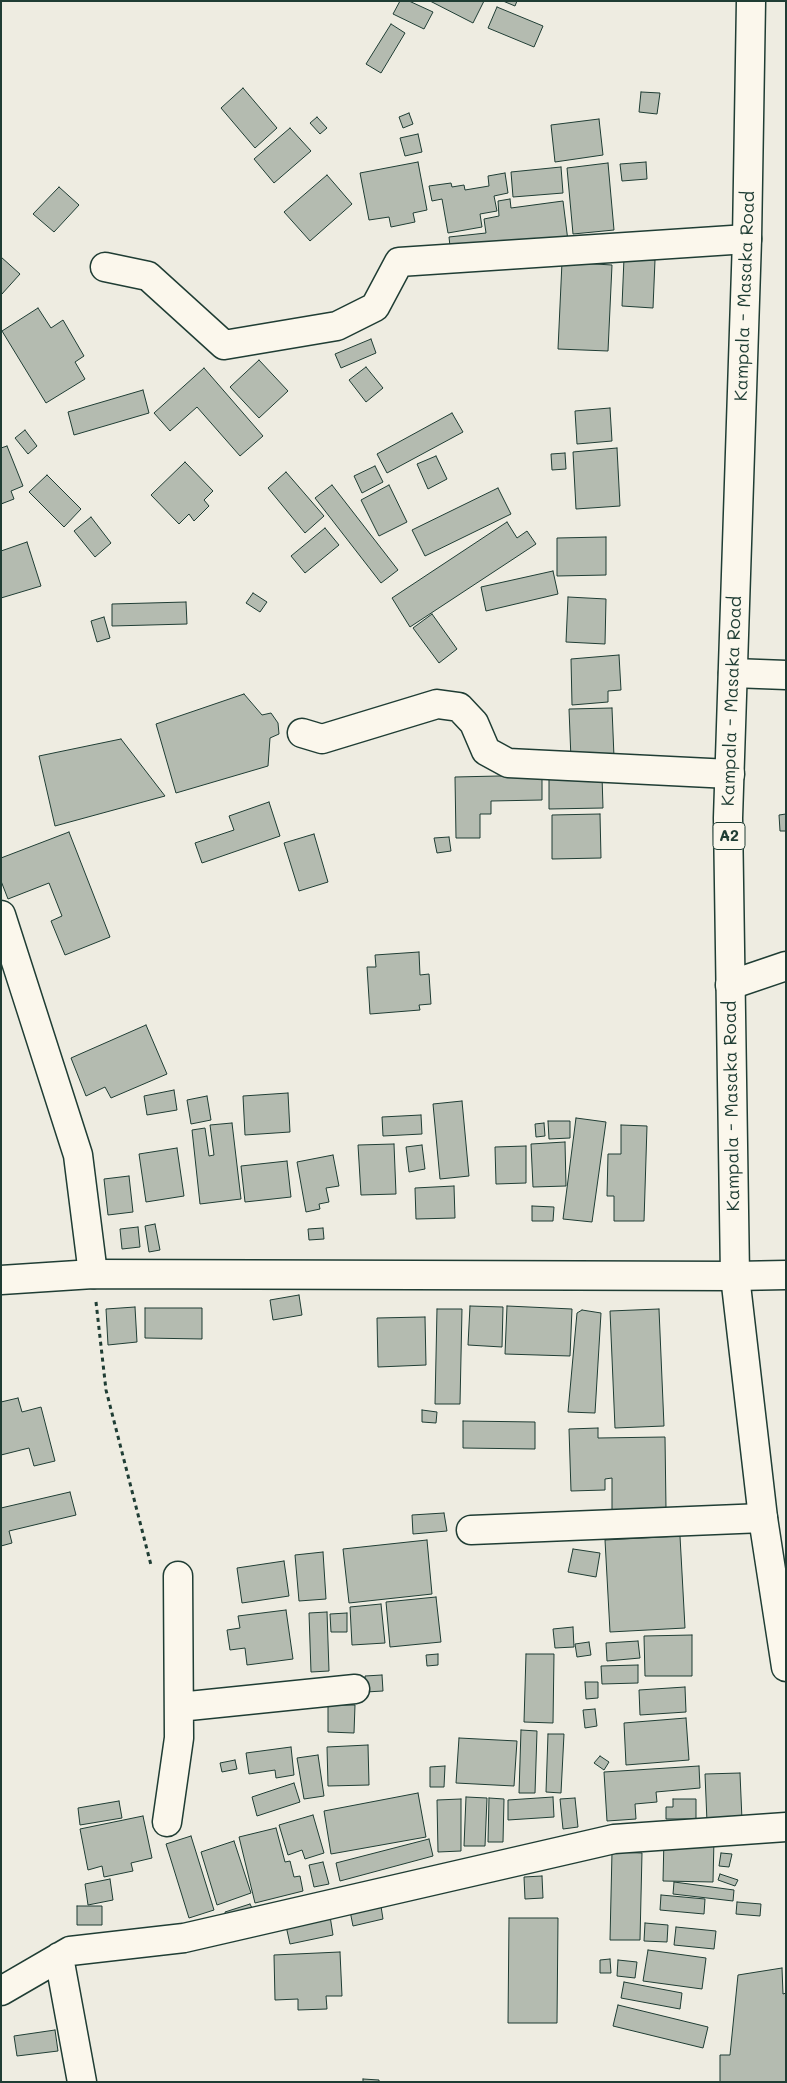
<!DOCTYPE html>
<html>
<head>
<meta charset="utf-8">
<style>
  body { margin:0 }
  #map { position:relative; width:787px; height:2083px; overflow:hidden; background:#eeece1; font-family:Mali,sans-serif }
  canvas { display:block }
  .frame { position:absolute; inset:0; border:2px solid #1f3d34; pointer-events:none }
</style>
</head>
<body>
<div id="map">
<canvas width="787" height="2083"></canvas>
<div class="frame"></div>
</div>
<script>
const g = document.querySelector('canvas').getContext('2d');
g.lineJoin = 'round';
function paint(path, color) { g.fillStyle = color; g.fill(path, 'evenodd'); }
const shape = rows => new Path2D(rows.map(r => 'M' + r).join(''));
function trace(path, color, width, dash) { g.strokeStyle = color; g.lineWidth = width; g.lineCap = dash ? 'butt' : 'round'; g.setLineDash(dash || []); g.stroke(path); }
function drawText(font, color, halo, rows, align = 'center') {
  g.font = font + ' Mali,sans-serif'; g.lineWidth = 5; g.setLineDash([]); g.textBaseline = 'middle'; g.strokeStyle = halo; g.fillStyle = color; for (const [text, x, y, turn = 0] of rows) {
    g.save(); g.translate(x, y); g.rotate((+turn || 0) * Math.PI / 180); g.textAlign = isNaN(turn) ? turn : align; if (halo) g.strokeText(text, 0, 0); g.fillText(text, 0, 0); g.restore();
  }
}
const building = shape([
  [400,1,409,1,433,12,424,29,393,14,400,1],
  [430,1,484,1,473,23,430,1],
  [503,1,517,1,515,6,503,1],
  [497,7,543,26,534,47,488,28,497,7],
  [391,24,405,33,381,73,366,64,391,24],
  [243,88,277,128,255,148,221,108,243,88],
  [641,92,660,93,657,114,639,112,641,92],
  [409,113,413,124,403,128,399,117,409,113],
  [317,117,327,128,320,134,310,123,317,117],
  [599,119,603,155,555,162,551,125,599,119],
  [290,128,311,151,274,183,254,159,290,128],
  [418,134,422,152,405,156,400,138,418,134],
  [418,162,427,210,413,213,415,222,391,227,389,217,369,220,360,173,418,162],
  [646,162,647,179,622,181,620,164,646,162],
  [608,163,614,230,573,234,567,168,608,163],
  [561,167,563,193,513,197,511,172,561,167],
  [505,173,508,193,494,196,497,211,480,214,482,227,448,233,442,199,432,201,429,186,451,183,452,187,464,185,465,190,489,186,488,176,505,173],
  [327,175,352,204,310,241,284,212,327,175],
  [59,187,79,205,54,232,33,214,59,187],
  [510,199,511,208,563,201,568,241,451,256,449,237,486,233,484,219,499,216,498,201,510,199],
  [1,257,20,274,1,295,1,257],
  [624,258,655,260,653,308,622,306,624,258],
  [562,262,612,265,608,351,558,349,562,262],
  [38,308,51,328,63,320,84,356,75,362,85,379,46,403,2,331,38,308],
  [371,339,376,353,341,368,335,354,371,339],
  [259,360,288,391,259,418,230,387,259,360],
  [366,367,383,388,366,402,349,380,366,367],
  [204,368,263,436,240,456,197,407,170,431,154,413,204,368],
  [143,390,149,413,74,435,68,412,143,390],
  [610,408,612,441,577,444,575,411,610,408],
  [452,413,463,432,387,473,377,454,452,413],
  [25,430,37,446,28,454,15,438,25,430],
  [7,446,23,486,11,491,14,499,1,504,1,448,7,446],
  [617,448,620,506,576,509,573,452,617,448],
  [565,453,566,469,552,470,551,454,565,453],
  [436,456,447,479,428,489,417,464,436,456],
  [185,462,213,491,204,500,209,506,194,521,189,514,179,524,151,495,185,462],
  [375,466,383,482,362,493,354,476,375,466],
  [286,472,324,516,305,533,268,488,286,472],
  [47,475,81,509,64,527,29,492,47,475],
  [332,485,398,570,381,583,315,498,332,485],
  [389,485,407,522,379,536,361,500,389,485],
  [498,488,511,514,425,556,412,530,498,488],
  [91,517,111,543,95,557,74,531,91,517],
  [507,522,517,538,527,531,536,544,410,627,392,598,507,522],
  [325,528,339,545,305,573,291,556,325,528],
  [606,537,606,575,557,576,557,538,606,537],
  [27,542,41,586,1,598,1,551,27,542],
  [553,571,558,594,486,611,481,587,553,571],
  [253,593,267,602,260,612,246,603,253,593],
  [568,597,606,599,605,644,566,642,568,597],
  [186,602,187,624,112,626,112,604,186,602],
  [432,614,457,649,439,663,413,628,432,614],
  [104,617,110,638,97,642,91,621,104,617],
  [619,655,621,690,608,691,608,702,572,705,571,659,619,655],
  [244,694,262,715,271,713,278,723,279,734,270,738,268,766,176,793,156,724,244,694],
  [612,708,614,757,571,759,569,709,612,708],
  [121,739,165,796,55,826,39,756,121,739],
  [542,775,542,800,491,801,491,814,480,814,480,838,456,838,455,777,542,775],
  [602,776,603,808,549,809,549,777,602,776],
  [269,802,280,836,202,863,195,843,234,830,229,816,269,802],
  [600,814,601,858,552,859,552,815,600,814],
  [786,814,786,831,780,831,779,815,786,814],
  [69,832,110,937,65,955,51,921,62,916,49,883,8,899,1,881,1,858,69,832],
  [314,834,328,882,299,891,284,843,314,834],
  [449,837,451,851,437,853,434,838,449,837],
  [419,952,420,975,429,974,431,1004,419,1005,420,1010,370,1014,367,967,376,967,375,955,419,952],
  [146,1025,167,1074,111,1098,105,1087,86,1096,71,1058,146,1025],
  [174,1090,177,1110,147,1115,144,1096,174,1090],
  [288,1093,290,1132,245,1135,243,1096,288,1093],
  [207,1096,211,1120,191,1124,187,1100,207,1096],
  [462,1101,469,1176,440,1179,433,1104,462,1101],
  [421,1115,422,1134,383,1136,382,1117,421,1115],
  [576,1118,606,1122,592,1222,563,1219,576,1118],
  [548,1121,570,1121,570,1138,549,1139,548,1121],
  [232,1123,241,1199,200,1204,192,1130,205,1128,209,1156,214,1155,210,1125,232,1123],
  [544,1123,545,1136,536,1137,535,1124,544,1123],
  [621,1125,647,1126,644,1221,614,1221,614,1196,607,1196,608,1154,621,1154,621,1125],
  [565,1142,566,1186,533,1187,531,1144,565,1142],
  [394,1144,396,1194,361,1195,358,1145,394,1144],
  [422,1145,425,1169,409,1172,406,1147,422,1145],
  [526,1146,526,1183,496,1184,495,1147,526,1146],
  [177,1148,184,1196,146,1202,139,1154,177,1148],
  [333,1155,339,1186,326,1188,329,1202,319,1204,320,1209,306,1212,297,1162,333,1155],
  [287,1161,291,1197,245,1202,241,1166,287,1161],
  [129,1176,133,1212,108,1215,104,1179,129,1176],
  [454,1186,455,1218,416,1219,415,1188,454,1186],
  [532,1206,554,1207,553,1221,532,1221,532,1206],
  [155,1224,160,1250,149,1252,145,1226,155,1224],
  [138,1227,140,1247,122,1249,120,1229,138,1227],
  [323,1228,324,1239,309,1240,308,1229,323,1228],
  [299,1295,302,1315,273,1320,270,1300,299,1295],
  [470,1306,503,1307,502,1347,468,1345,470,1306],
  [507,1306,572,1309,570,1356,505,1354,507,1306],
  [135,1307,137,1342,108,1345,106,1309,135,1307],
  [145,1308,202,1308,202,1339,145,1338,145,1308],
  [437,1309,462,1309,460,1404,435,1404,437,1309],
  [659,1309,664,1426,615,1428,610,1311,659,1309],
  [582,1310,601,1313,595,1413,568,1412,577,1313,582,1310],
  [425,1317,426,1365,378,1367,377,1318,425,1317],
  [18,1398,22,1412,41,1407,55,1461,34,1466,29,1448,1,1455,1,1402,18,1398],
  [422,1410,437,1412,436,1423,422,1422,422,1410],
  [463,1421,535,1422,535,1449,463,1448,463,1421],
  [598,1428,598,1438,665,1437,666,1509,612,1510,612,1478,605,1479,605,1490,571,1491,569,1429,598,1428],
  [70,1492,76,1515,9,1531,12,1543,1,1546,1,1508,70,1492],
  [444,1513,447,1531,413,1534,412,1515,444,1513],
  [680,1536,685,1628,610,1632,605,1540,680,1536],
  [427,1540,432,1594,349,1603,343,1549,427,1540],
  [573,1549,600,1553,596,1577,568,1572,573,1549],
  [323,1552,326,1599,299,1601,295,1555,323,1552],
  [284,1561,289,1596,242,1603,237,1568,284,1561],
  [436,1597,441,1642,390,1647,386,1602,436,1597],
  [381,1604,385,1643,352,1645,350,1607,381,1604],
  [286,1610,293,1659,247,1665,245,1648,230,1650,227,1630,240,1628,238,1616,286,1610],
  [327,1612,329,1671,311,1672,309,1613,327,1612],
  [347,1613,347,1632,331,1632,330,1614,347,1613],
  [573,1627,574,1647,555,1648,553,1629,573,1627],
  [692,1635,692,1676,645,1676,644,1636,692,1635],
  [638,1641,640,1658,607,1661,606,1643,638,1641],
  [589,1642,591,1655,577,1657,575,1644,589,1642],
  [438,1654,438,1665,427,1666,426,1655,438,1654],
  [526,1654,554,1654,553,1723,524,1722,526,1654],
  [638,1665,638,1683,602,1684,601,1666,638,1665],
  [382,1675,383,1691,366,1692,365,1676,382,1675],
  [585,1682,598,1682,598,1698,586,1699,585,1682],
  [685,1687,686,1712,640,1715,639,1690,685,1687],
  [328,1705,355,1705,354,1733,328,1732,328,1705],
  [595,1709,597,1726,585,1728,583,1710,595,1709],
  [686,1718,689,1760,626,1765,624,1723,686,1718],
  [521,1730,537,1731,535,1793,519,1793,521,1730],
  [548,1734,564,1734,561,1793,546,1792,548,1734],
  [459,1738,517,1741,514,1786,456,1783,459,1738],
  [368,1745,369,1785,328,1786,327,1747,368,1745],
  [291,1747,294,1775,276,1778,275,1770,249,1774,246,1753,291,1747],
  [318,1755,324,1796,304,1799,297,1758,318,1755],
  [600,1756,609,1762,604,1770,594,1763,600,1756],
  [235,1760,237,1769,222,1772,220,1763,235,1760],
  [445,1766,444,1787,430,1787,430,1767,445,1766],
  [699,1766,700,1788,656,1792,657,1802,635,1804,636,1819,607,1821,604,1772,699,1766],
  [740,1773,742,1820,707,1822,705,1774,740,1773],
  [294,1783,300,1802,257,1816,252,1797,294,1783],
  [418,1793,426,1837,331,1854,324,1811,418,1793],
  [466,1797,487,1798,485,1846,464,1846,466,1797],
  [553,1797,554,1817,508,1820,508,1800,553,1797],
  [489,1798,504,1799,503,1842,488,1842,489,1798],
  [575,1798,578,1827,563,1829,560,1799,575,1798],
  [461,1799,461,1851,438,1852,437,1800,461,1799],
  [673,1799,696,1799,696,1819,666,1819,666,1807,673,1807,673,1799],
  [119,1801,122,1818,80,1825,78,1808,119,1801],
  [313,1815,324,1853,305,1859,302,1850,288,1855,279,1825,313,1815],
  [143,1816,152,1858,131,1863,133,1871,104,1877,102,1866,88,1870,80,1829,143,1816],
  [276,1828,285,1862,290,1861,294,1877,300,1876,303,1891,255,1903,239,1837,276,1828],
  [191,1836,214,1910,189,1918,166,1844,191,1836],
  [664,1838,714,1839,713,1882,663,1881,664,1838],
  [429,1839,433,1856,340,1881,336,1863,429,1839],
  [234,1841,251,1893,217,1905,201,1852,234,1841],
  [612,1852,642,1853,640,1940,610,1940,612,1852],
  [721,1853,732,1854,729,1867,719,1866,721,1853],
  [323,1862,329,1884,314,1887,309,1865,323,1862],
  [720,1874,738,1880,735,1886,718,1880,720,1874],
  [542,1876,543,1898,525,1899,524,1877,542,1876],
  [110,1879,113,1900,88,1905,85,1884,110,1879],
  [674,1882,734,1890,733,1901,673,1894,674,1882],
  [661,1895,705,1899,704,1914,660,1910,661,1895],
  [380,1900,383,1919,353,1926,349,1906,380,1900],
  [737,1902,761,1904,760,1916,736,1914,737,1902],
  [250,1904,253,1910,226,1918,225,1912,250,1904],
  [77,1906,102,1906,102,1925,77,1925,77,1906],
  [330,1916,333,1935,290,1944,286,1926,330,1916],
  [509,1918,558,1918,557,2023,508,2023,509,1918],
  [645,1923,668,1925,667,1942,644,1941,645,1923],
  [676,1927,716,1931,714,1949,674,1945,676,1927],
  [648,1950,706,1958,702,1989,643,1981,648,1950],
  [340,1952,342,1996,326,1996,327,2009,298,2010,298,1999,275,2000,274,1955,340,1952],
  [610,1959,611,1973,600,1973,600,1960,610,1959],
  [618,1960,637,1962,635,1978,617,1976,618,1960],
  [782,1968,783,1994,786,1993,786,2082,720,2082,720,2055,730,2055,738,1975,782,1968],
  [624,1982,682,1993,680,2009,621,1998,624,1982],
  [618,2005,708,2027,703,2048,613,2026,618,2005],
  [55,2030,58,2051,17,2056,14,2036,55,2030],
  [363,2079,379,2080,379,2082,363,2082,363,2079]
]);
const path = shape([
  [96,1302,106,1390,151,1565]
]);
const street = shape([
  [105,267,148,276,224,345,337,326,375,307,399,262,747,239],
  [733,673,786,675],
  [302,733,322,739,437,704,459,707,474,723,486,751,508,763,730,774],
  [1,915,78,1155,93,1274],
  [730,985,786,966],
  [735,1276,786,1275],
  [471,1530,763,1518],
  [179,1707,355,1689],
  [167,1822,179,1738,178,1576],
  [59,1957,82,2082],
  [1,1991,70,1951,184,1938,614,1839,786,1827]
]);
const secondary = shape([
  [1,1280,93,1274,735,1276]
]);
const primary = shape([
  [751,1,747,239,728,818,735,1276,763,1518,786,1667]
]);
const shields = [
  [729,836,32]
];
const shieldNames = [
  ["A2",729,836]
];
const streetNames = [
  ["Kampala - Masaka Road",745,296,-88],
  ["Kampala - Masaka Road",732,701,-88],
  ["Kampala - Masaka Road",732,1106,-91]
];
paint(building, '#b4bbb0');
trace(building, '#1f3d34', 1);
trace(street, '#1f3d34', 31);
trace(secondary, '#1f3d34', 31);
trace(primary, '#1f3d34', 31);
trace(path, '#1f3d34', 3, [4, 4]);
trace(street, '#fbf7ec', 28);
trace(secondary, '#fbf7ec', 28);
trace(primary, '#fbf7ec', 28);
for (const [x, y, w] of shields) { const box = new Path2D(); box.roundRect(x - w / 2, y - 13.5, w, 27, 4); g.fillStyle = '#fbf7ec'; g.fill(box); trace(box, '#1f3d34', 1); }
drawText('bold 16px', '#1f3d34', null, shieldNames);
drawText('18px', '#1f3d34', '#fbf7ec', streetNames);
</script>
</body>
</html>
